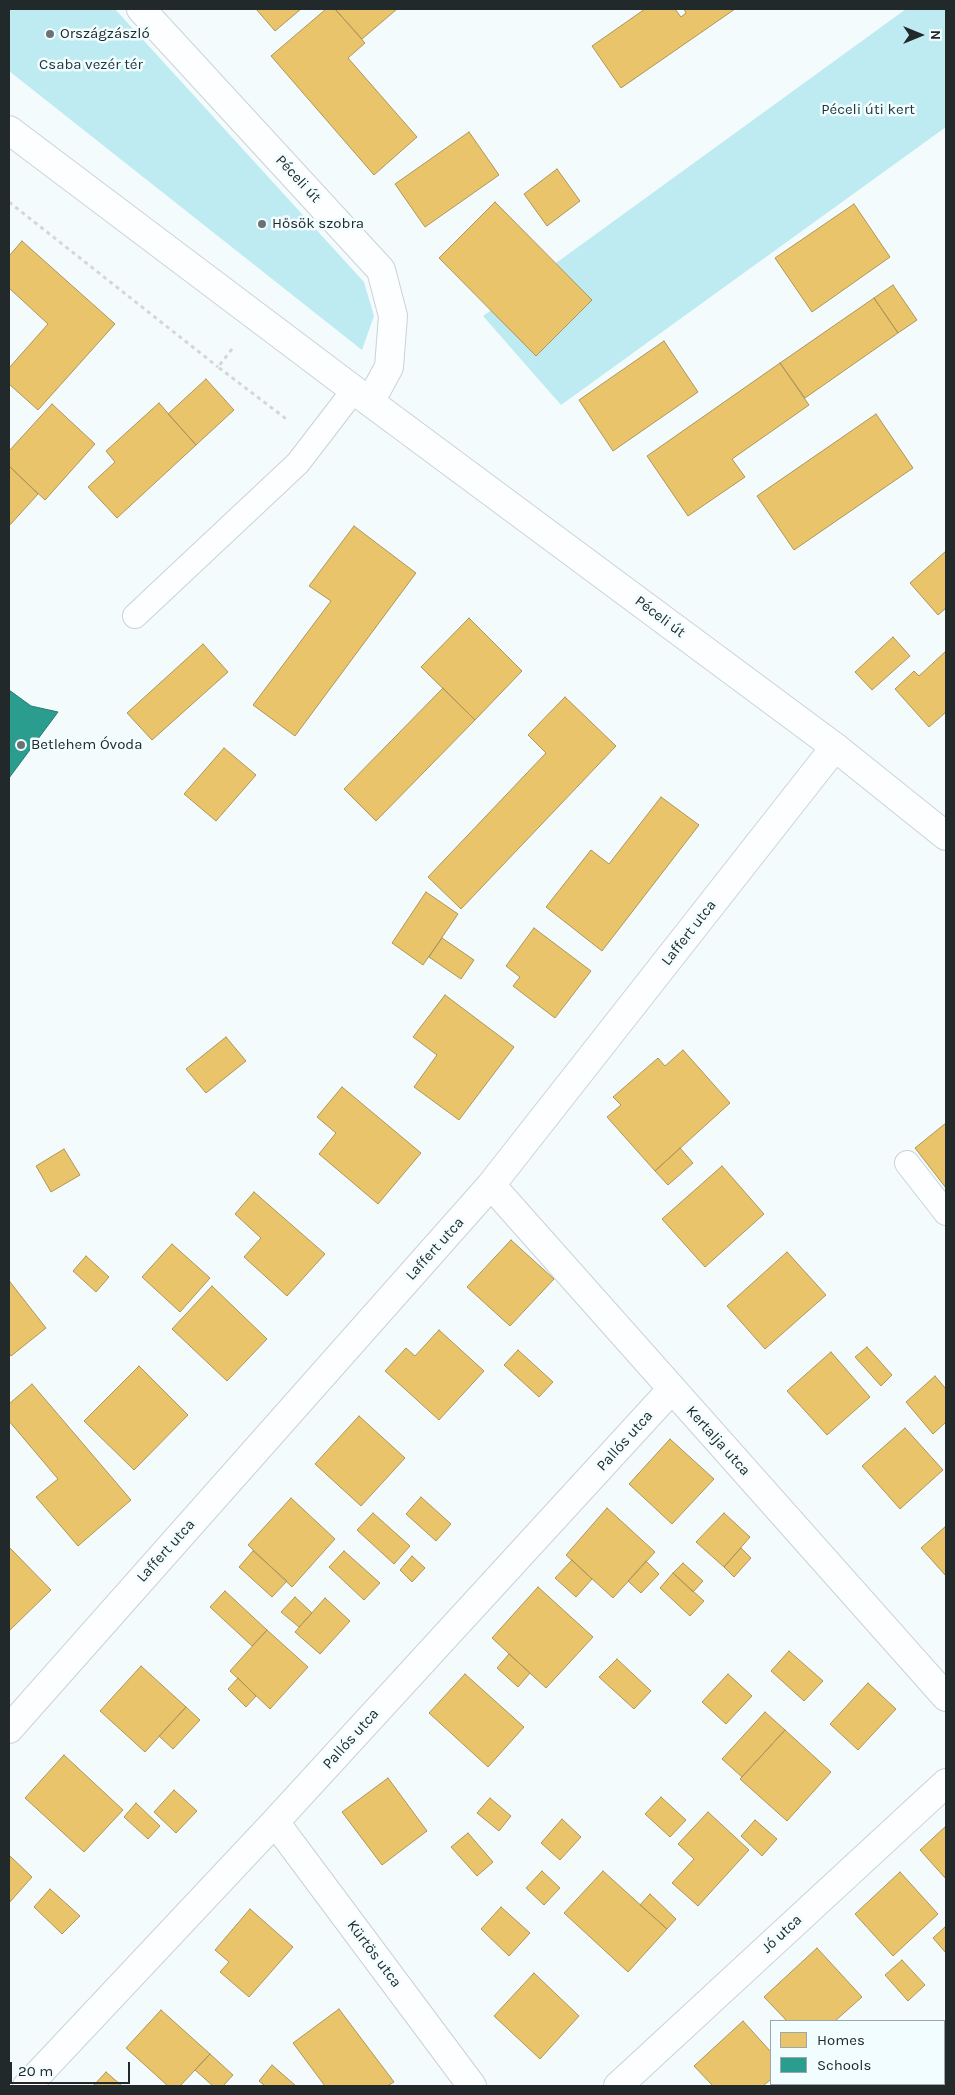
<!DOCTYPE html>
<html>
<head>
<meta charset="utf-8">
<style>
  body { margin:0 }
  #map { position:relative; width:955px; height:2095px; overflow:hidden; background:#f4fbfc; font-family:Karla,sans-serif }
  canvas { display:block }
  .frame { position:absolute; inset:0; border:10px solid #22292a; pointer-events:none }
  .legend { position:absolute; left:770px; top:2020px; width:175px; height:65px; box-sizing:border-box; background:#f1fdff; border:1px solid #9ea8aa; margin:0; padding:6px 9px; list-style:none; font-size:15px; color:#22292a }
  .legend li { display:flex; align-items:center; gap:10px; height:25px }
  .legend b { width:25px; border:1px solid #9ea8aa }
  .north { position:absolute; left:895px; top:10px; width:50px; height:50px; -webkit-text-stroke:4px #f1fdff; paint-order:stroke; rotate:90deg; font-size:14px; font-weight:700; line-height:20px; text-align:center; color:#22292a }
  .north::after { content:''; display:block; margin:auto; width:18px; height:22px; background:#22292a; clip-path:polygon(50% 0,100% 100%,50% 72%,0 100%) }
  .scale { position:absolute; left:10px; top:2062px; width:120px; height:22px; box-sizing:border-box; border:2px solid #22292a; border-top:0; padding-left:6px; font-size:15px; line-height:18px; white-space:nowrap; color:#22292a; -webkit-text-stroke:4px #f1fdff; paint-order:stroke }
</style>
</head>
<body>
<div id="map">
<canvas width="955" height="2095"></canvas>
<div class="frame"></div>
<ul class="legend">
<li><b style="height:14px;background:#e9c46a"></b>Homes</li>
<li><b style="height:14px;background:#2a9d8f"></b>Schools</li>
</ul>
<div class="north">N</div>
<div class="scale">20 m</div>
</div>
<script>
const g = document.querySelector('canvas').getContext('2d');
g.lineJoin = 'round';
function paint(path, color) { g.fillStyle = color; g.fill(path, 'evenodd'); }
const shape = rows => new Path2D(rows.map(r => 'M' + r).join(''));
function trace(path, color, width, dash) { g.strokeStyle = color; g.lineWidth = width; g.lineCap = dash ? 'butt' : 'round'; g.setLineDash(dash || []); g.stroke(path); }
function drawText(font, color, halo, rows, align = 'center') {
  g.font = font + ' Karla,sans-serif'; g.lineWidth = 5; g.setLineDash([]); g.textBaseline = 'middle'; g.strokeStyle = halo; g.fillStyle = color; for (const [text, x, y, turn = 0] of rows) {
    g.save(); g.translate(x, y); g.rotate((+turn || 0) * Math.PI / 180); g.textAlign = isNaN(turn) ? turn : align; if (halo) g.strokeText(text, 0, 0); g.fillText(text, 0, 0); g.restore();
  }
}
const green = shape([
  [9,9,115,9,364,282,374,316,362,350,9,71],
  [906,9,946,9,946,127,561,405,483,316]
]);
const homes = shape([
  [256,9,301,9,275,31,256,9],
  [326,9,335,9,365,43,348,58,417,137,374,175,271,56,326,9],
  [335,9,397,9,362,39,335,9],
  [645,9,675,9,681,17,686,13,684,9,735,9,621,88,592,46,645,9],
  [469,132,499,175,425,227,395,184,469,132],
  [557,169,580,201,547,226,524,194,557,169],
  [495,202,592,300,536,356,439,258,495,202],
  [854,204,890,257,812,312,775,258,854,204],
  [22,241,115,324,38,410,9,384,9,368,48,324,9,288,9,256,22,241],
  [893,285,917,320,898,333,874,298,893,285],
  [874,298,898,333,805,398,780,363,874,298],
  [664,341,698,392,613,451,579,400,664,341],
  [780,363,809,405,732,459,745,477,688,516,647,456,780,363],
  [206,379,234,410,196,445,168,414,206,379],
  [159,403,196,445,117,518,88,487,115,462,106,451,159,403],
  [52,404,95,444,45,500,9,466,9,451,52,404],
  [876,414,913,468,794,550,757,496,876,414],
  [9,466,38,494,9,526,9,466],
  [354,526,416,573,295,736,253,705,331,601,309,586,354,526],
  [946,551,946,608,938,615,910,583,946,551],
  [469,618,522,671,475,720,421,667,469,618],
  [893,637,910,656,872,690,855,672,893,637],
  [203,644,228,672,152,740,127,713,203,644],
  [946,651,946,712,929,727,895,689,914,671,919,676,946,651],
  [443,688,475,720,376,821,344,789,443,688],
  [565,697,616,746,461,909,428,877,546,753,528,735,565,697],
  [224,748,256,775,216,821,184,794,224,748],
  [661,797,699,825,602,951,546,907,591,850,609,864,661,797],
  [426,892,458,914,423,965,392,943,426,892],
  [534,928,591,971,555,1018,513,986,520,977,506,966,534,928],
  [442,938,474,960,461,979,429,957,442,938],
  [445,995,514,1047,459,1120,414,1087,437,1055,413,1037,445,995],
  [226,1037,246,1061,206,1093,186,1069,226,1037],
  [683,1050,730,1103,655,1171,607,1117,621,1105,613,1097,658,1058,665,1066,683,1050],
  [342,1087,421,1153,378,1204,319,1154,336,1133,317,1117,342,1087],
  [946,1123,946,1188,915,1148,946,1123],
  [680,1148,693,1163,668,1185,655,1171,680,1148],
  [64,1149,80,1175,51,1192,36,1166,64,1149],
  [722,1166,764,1214,705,1267,662,1219,722,1166],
  [254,1192,325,1254,287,1296,244,1257,261,1238,235,1214,254,1192],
  [511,1240,554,1279,510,1326,467,1287,511,1240],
  [172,1244,210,1278,180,1312,142,1277,172,1244],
  [787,1252,826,1295,765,1349,727,1306,787,1252],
  [86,1256,109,1277,96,1292,73,1271,86,1256],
  [10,1282,46,1328,11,1356,9,1353,9,1283,10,1282],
  [212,1286,267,1339,227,1381,172,1329,212,1286],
  [439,1330,484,1371,439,1420,385,1371,406,1348,415,1356,439,1330],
  [867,1347,892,1375,881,1386,855,1357,867,1347],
  [518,1350,553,1382,539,1397,504,1365,518,1350],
  [831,1352,870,1397,827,1435,787,1391,831,1352],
  [139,1366,188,1415,134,1470,84,1421,139,1366],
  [935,1376,946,1389,946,1422,933,1434,906,1402,935,1376],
  [32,1384,131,1500,78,1546,36,1497,58,1479,9,1421,9,1404,32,1384],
  [359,1416,405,1458,361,1506,315,1464,359,1416],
  [905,1428,943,1470,900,1509,862,1466,905,1428],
  [670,1439,714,1479,672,1524,629,1484,670,1439],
  [421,1497,451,1524,436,1541,406,1514,421,1497],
  [291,1498,335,1539,292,1587,248,1545,291,1498],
  [607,1508,655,1552,613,1598,566,1555,607,1508],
  [373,1513,410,1546,394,1564,357,1530,373,1513],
  [724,1513,750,1537,724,1567,696,1542,724,1513],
  [946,1526,946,1576,921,1548,946,1526],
  [9,1547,51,1590,9,1631,9,1547],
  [741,1548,751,1558,734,1577,724,1567,741,1548],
  [253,1551,287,1581,272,1597,239,1567,253,1551],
  [344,1551,380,1583,364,1600,329,1567,344,1551],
  [412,1556,425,1568,412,1582,400,1570,412,1556],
  [572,1560,592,1579,576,1597,555,1578,572,1560],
  [646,1561,659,1574,641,1593,628,1581,646,1561],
  [683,1563,703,1581,693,1592,673,1573,683,1563],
  [673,1573,704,1601,690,1616,660,1588,673,1573],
  [538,1587,593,1637,546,1688,492,1638,538,1587],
  [225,1591,267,1630,252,1646,210,1607,225,1591],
  [295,1597,312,1613,299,1627,281,1612,295,1597],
  [325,1598,350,1621,320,1654,295,1632,325,1598],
  [267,1630,308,1667,270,1709,230,1671,267,1630],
  [789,1651,823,1681,804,1701,771,1671,789,1651],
  [509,1654,530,1673,518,1687,497,1668,509,1654],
  [617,1659,651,1691,634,1709,599,1677,617,1659],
  [141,1666,186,1707,145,1752,100,1711,141,1666],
  [465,1674,524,1727,488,1767,429,1713,465,1674],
  [728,1674,752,1696,726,1724,702,1702,728,1674],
  [238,1678,256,1696,246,1707,228,1689,238,1678],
  [868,1683,896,1709,858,1750,830,1724,868,1683],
  [186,1707,200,1720,173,1749,159,1736,186,1707],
  [765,1712,785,1730,742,1777,722,1759,765,1712],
  [785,1730,831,1772,787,1821,740,1779,785,1730],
  [64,1755,123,1810,84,1852,25,1798,64,1755],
  [388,1778,427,1831,382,1865,342,1812,388,1778],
  [174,1790,197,1811,176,1833,154,1812,174,1790],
  [661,1797,686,1820,670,1837,645,1814,661,1797],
  [490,1798,511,1816,499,1831,477,1813,490,1798],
  [136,1803,160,1826,148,1839,124,1817,136,1803],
  [708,1812,749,1850,698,1906,672,1883,694,1859,678,1844,708,1812],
  [562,1819,581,1837,560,1860,541,1843,562,1819],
  [755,1820,777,1839,762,1856,741,1836,755,1820],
  [946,1826,946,1879,920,1850,946,1826],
  [468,1833,493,1862,477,1876,451,1847,468,1833],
  [9,1855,32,1877,9,1903,9,1855],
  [542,1871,560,1888,544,1905,526,1888,542,1871],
  [603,1871,667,1929,628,1972,564,1913,603,1871],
  [900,1872,938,1914,893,1956,855,1914,900,1872],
  [50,1889,80,1916,62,1934,34,1907,50,1889],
  [650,1894,676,1919,667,1929,640,1905,650,1894],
  [501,1907,530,1933,509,1956,481,1929,501,1907],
  [250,1909,293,1947,249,1997,220,1972,229,1962,215,1950,250,1909],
  [946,1926,946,1953,933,1938,946,1926],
  [817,1948,862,1997,835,2021,787,2021,764,1997,817,1948],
  [902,1960,925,1985,908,2001,885,1975,902,1960],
  [534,1973,579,2016,540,2059,494,2016,534,1973],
  [339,2009,394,2082,387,2086,325,2086,293,2043,339,2009],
  [161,2010,210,2054,180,2086,168,2086,126,2048,161,2010],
  [743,2021,771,2052,771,2079,763,2086,713,2086,694,2066,743,2021],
  [210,2054,233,2075,223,2086,213,2086,195,2070,210,2054],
  [272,2065,296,2086,265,2086,259,2081,272,2065],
  [106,2072,122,2086,93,2086,106,2072],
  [772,2084,801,2084,803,2086,774,2086,772,2084]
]);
const schools = shape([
  [9,690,31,706,58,712,9,778,9,690]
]);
const path = shape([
  [9,202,218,367],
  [232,349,218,367,289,421]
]);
const service = shape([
  [135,616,298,463,354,390],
  [907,1163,946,1213]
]);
const minor = shape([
  [141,9,381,270,393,316,389,367,370,402],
  [491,1185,946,1697],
  [9,1729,491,1185,835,747],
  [275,1822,472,2086],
  [27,2086,275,1822,672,1389],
  [618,2086,946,1783]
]);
const secondary = shape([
  [9,130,370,402,835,747,946,836]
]);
const markers = [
  [50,34,5,"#6c7274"],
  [262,224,5,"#6c7274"],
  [21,745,5,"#6c7274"]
];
const poiNames = [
  ["Országzászló",60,34],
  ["Hősök szobra",272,224],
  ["Betlehem Óvoda",31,745]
];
const parkNames = [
  ["Csaba vezér tér",91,65],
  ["Péceli úti kert",868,110]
];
const streetNames = [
  ["Péceli út",298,179,47],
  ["Péceli út",660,617,37],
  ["Laffert utca",689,933,-52],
  ["Laffert utca",435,1249,-48],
  ["Pallós utca",625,1441,-48],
  ["Kertalja utca",718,1441,48],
  ["Laffert utca",166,1551,-48],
  ["Pallós utca",351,1739,-48],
  ["Jó utca",782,1934,-43],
  ["Kürtös utca",374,1954,53]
];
paint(green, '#beebf2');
paint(homes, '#e9c46a');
trace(homes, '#ad9657', 1);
paint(schools, '#2a9d8f');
trace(schools, '#287a71', 1);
trace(service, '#cbd2d3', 26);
trace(minor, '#cbd2d3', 30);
trace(secondary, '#cbd2d3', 30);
trace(path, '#d5d7d7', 3, [4, 4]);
trace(service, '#fdfeff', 24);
trace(minor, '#fdfeff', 28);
trace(secondary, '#fdfeff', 28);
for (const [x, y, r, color] of markers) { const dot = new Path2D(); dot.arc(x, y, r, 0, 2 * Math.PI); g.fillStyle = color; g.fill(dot); trace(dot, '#f1fdff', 2); }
drawText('15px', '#22292a', '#f1fdff', poiNames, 'left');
drawText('15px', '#1f3437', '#f1fdff', parkNames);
drawText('15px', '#22292a', '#f1fdff', streetNames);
</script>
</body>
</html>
